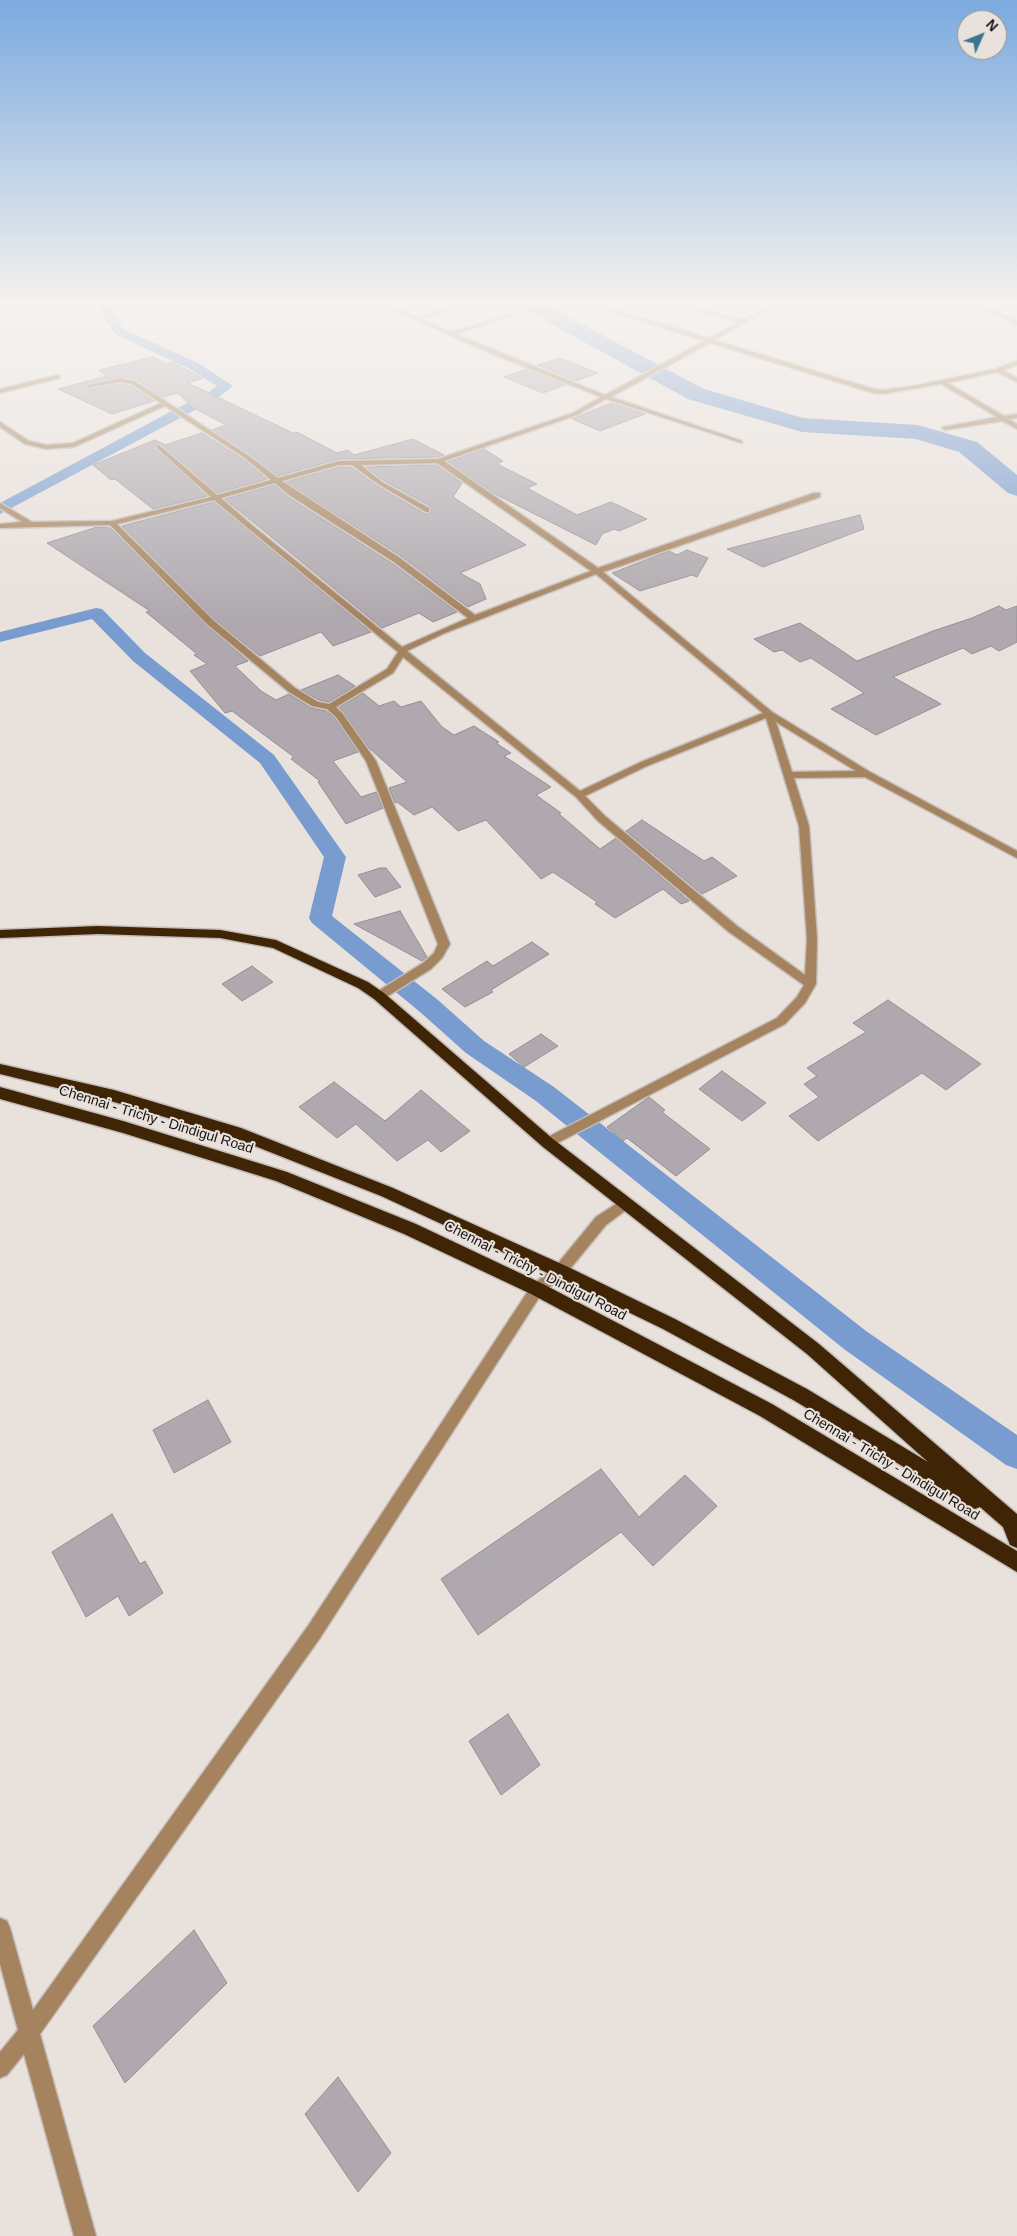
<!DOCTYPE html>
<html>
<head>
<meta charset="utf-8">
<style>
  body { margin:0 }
  #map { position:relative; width:1017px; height:2236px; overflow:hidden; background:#e9e1dc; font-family:Arial,sans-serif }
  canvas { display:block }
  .north { position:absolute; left:957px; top:10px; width:50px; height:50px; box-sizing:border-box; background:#e9e1dc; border:1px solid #958f8b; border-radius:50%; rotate:46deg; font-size:14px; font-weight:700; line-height:20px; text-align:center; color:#171412 }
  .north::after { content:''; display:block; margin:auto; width:18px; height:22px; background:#38778c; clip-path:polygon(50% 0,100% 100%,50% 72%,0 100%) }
</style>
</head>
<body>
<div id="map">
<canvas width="1017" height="2236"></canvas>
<div class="north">N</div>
</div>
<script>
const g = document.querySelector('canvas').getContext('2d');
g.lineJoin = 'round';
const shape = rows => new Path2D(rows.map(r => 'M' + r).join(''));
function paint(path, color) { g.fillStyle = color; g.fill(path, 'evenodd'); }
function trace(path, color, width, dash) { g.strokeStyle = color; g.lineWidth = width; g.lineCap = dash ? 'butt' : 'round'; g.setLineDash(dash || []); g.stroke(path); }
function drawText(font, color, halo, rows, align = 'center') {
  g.font = font + ' Arial,sans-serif'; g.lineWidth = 4; g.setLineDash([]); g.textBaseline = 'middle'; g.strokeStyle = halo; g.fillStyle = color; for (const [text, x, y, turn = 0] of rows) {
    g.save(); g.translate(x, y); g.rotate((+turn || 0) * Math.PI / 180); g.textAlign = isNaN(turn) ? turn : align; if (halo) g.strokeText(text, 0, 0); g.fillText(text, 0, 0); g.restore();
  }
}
const canal = shape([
  [96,304,108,304,123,329,198,363,233,386,210,404,195,410,0,514,0,503,185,404,200,398,217,386,190,369,115,334,96,304],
  [96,608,102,609,145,653,274,755,346,857,332,916,438,1000,484,1041,554,1087,866,1331,1017,1435,1017,1469,1006,1465,844,1349,536,1101,466,1053,420,1012,312,923,309,918,324,857,260,763,133,661,92,619,0,642,0,632,96,608]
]);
const river = shape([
  [519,304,544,304,704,389,803,418,918,425,977,442,1017,475,1017,496,1008,493,959,452,916,439,802,432,688,399,522,308,519,304]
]);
const building = shape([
  [153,357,167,364,172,362,203,378,188,383,293,433,297,432,337,453,348,450,354,455,413,439,444,455,438,457,339,459,278,476,212,430,226,425,192,407,178,393,163,397,136,379,121,376,86,384,84,388,86,390,121,384,130,386,154,401,112,414,58,389,107,376,99,370,153,357],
  [560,358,598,373,576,381,538,365,560,358],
  [526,369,565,385,543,393,504,377,526,369],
  [611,403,645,414,600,431,572,419,611,403],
  [202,433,244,460,267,479,217,493,158,443,155,446,156,449,207,496,153,509,115,479,111,480,93,465,155,440,165,445,202,433],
  [484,449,503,461,497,464,537,484,527,488,577,515,611,502,647,519,619,531,614,529,602,534,596,545,493,493,448,462,484,449],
  [436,465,462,483,453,497,526,545,460,573,480,584,486,599,468,607,401,556,286,482,339,467,351,467,377,486,425,514,429,514,431,512,430,506,383,480,366,467,436,465],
  [275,485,288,497,393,564,457,612,433,622,419,613,382,628,225,499,275,485],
  [214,502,371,632,333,646,321,632,260,656,214,619,122,526,214,502],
  [860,515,864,529,763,567,727,549,860,515],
  [97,527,110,528,206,625,248,661,235,666,261,691,276,700,289,694,311,708,326,711,335,718,358,752,333,761,361,797,376,792,383,808,346,824,318,782,320,781,291,759,294,757,232,711,225,713,190,671,207,664,194,655,197,654,146,612,150,611,47,543,97,527],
  [687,550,708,558,697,577,692,575,640,591,612,573,669,551,677,555,687,550],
  [999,606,1006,610,1017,606,1017,642,999,651,991,646,972,654,963,648,893,677,941,704,876,735,831,709,864,693,811,658,800,662,782,650,774,652,754,639,800,623,857,661,933,631,972,618,999,606],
  [338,675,355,686,329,702,319,700,301,690,338,675],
  [363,693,379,706,394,701,401,707,421,701,442,727,454,735,474,726,499,742,496,743,511,753,504,756,551,787,536,795,561,813,559,814,600,849,616,838,689,901,681,904,663,889,615,918,595,904,597,902,553,872,541,879,486,820,458,831,432,807,414,815,397,802,395,803,389,788,407,782,369,748,339,707,363,693],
  [642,820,704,861,712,857,737,876,702,894,626,831,642,820],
  [380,868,386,868,401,887,375,897,358,875,380,868],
  [400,911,427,957,422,961,354,924,400,911],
  [532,942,549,954,491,990,493,992,465,1007,442,989,487,961,493,966,532,942],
  [252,966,273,982,242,1001,222,984,252,966],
  [888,1000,981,1064,946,1090,922,1073,818,1141,789,1116,819,1097,804,1084,817,1076,807,1068,866,1032,853,1023,888,1000],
  [541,1034,558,1046,524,1067,509,1054,541,1034],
  [722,1071,766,1103,742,1121,699,1089,722,1071],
  [334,1082,385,1121,421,1090,470,1131,441,1152,428,1140,397,1161,356,1124,337,1138,299,1107,334,1082],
  [649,1097,665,1110,662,1112,710,1149,676,1176,627,1138,623,1141,607,1127,649,1097],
  [208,1400,231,1442,174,1473,153,1430,208,1400],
  [601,1469,639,1517,685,1475,717,1506,653,1566,621,1532,478,1635,441,1579,601,1469],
  [112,1514,140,1564,145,1561,163,1593,129,1616,118,1596,86,1617,52,1552,112,1514],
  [508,1714,540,1765,501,1795,469,1741,508,1714],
  [194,1930,227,1983,125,2083,93,2026,194,1930],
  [338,2077,391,2153,358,2192,305,2114,338,2077]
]);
const minor = shape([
  [380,304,388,304,417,317,458,304,467,304,422,319,451,332,511,314,511,316,456,334,605,395,704,341,588,304,597,304,709,338,738,323,677,304,686,304,742,320,772,304,779,304,714,340,874,389,883,390,913,386,996,369,1017,361,1017,365,1003,370,1017,378,1017,382,997,372,948,383,1004,416,1017,414,1017,418,1009,419,1017,424,1017,429,1002,421,945,430,942,428,943,427,997,417,941,384,883,394,873,393,710,343,611,397,742,441,742,443,606,399,577,415,444,461,598,568,814,493,820,493,820,497,603,572,772,712,870,772,1017,851,1017,858,865,777,794,778,809,826,817,939,816,984,805,1003,785,1024,548,1148,544,1147,542,1143,544,1139,777,1018,797,997,804,985,729,932,598,821,576,797,403,657,393,673,336,707,342,713,376,761,450,944,442,958,431,969,383,999,375,999,373,996,375,993,423,963,434,953,438,944,366,761,336,717,327,709,312,706,289,692,207,624,110,525,0,528,0,524,22,522,0,508,0,503,32,522,112,521,211,497,157,448,157,446,159,445,217,495,271,480,245,458,165,406,74,447,46,449,25,444,0,427,0,422,29,441,46,445,73,443,161,403,131,384,121,382,86,388,88,385,121,378,135,381,249,456,278,478,339,461,438,459,573,413,601,397,487,352,380,304],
  [437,463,591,571,475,615,400,558,282,481,339,465,352,465,378,484,426,512,429,512,429,508,382,482,361,465,437,463],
  [275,483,289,495,394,562,468,618,402,647,253,526,221,498,275,483],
  [214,500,398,652,387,669,329,704,318,702,295,688,213,620,117,524,214,500],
  [596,574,763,713,641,762,580,791,407,651,445,633,596,574],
  [766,718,799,826,807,939,805,975,737,926,606,817,585,796,647,766,766,718],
  [776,722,856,771,792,772,776,722],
  [973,304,981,304,1017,321,1017,325,973,304],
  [58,375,60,378,0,393,0,389,58,375],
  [625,1198,630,1199,632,1203,630,1207,606,1225,565,1275,542,1293,320,1638,40,2034,96,2236,74,2236,24,2054,7,2075,0,2078,0,2052,18,2030,0,1964,0,1918,7,1921,10,1928,33,2010,308,1626,532,1285,555,1267,596,1217,625,1198]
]);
const highway = shape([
  [98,926,220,930,276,940,368,982,384,993,553,1139,819,1344,1017,1514,1017,1548,1010,1545,1003,1527,980,1507,975,1509,968,1506,795,1401,663,1329,554,1276,381,1196,232,1137,114,1102,0,1074,0,1064,114,1090,241,1128,393,1188,566,1266,675,1319,807,1389,928,1462,807,1354,543,1147,374,999,358,988,273,948,220,938,98,934,0,938,0,930,98,926],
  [0,1087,123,1121,287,1172,416,1224,543,1284,772,1404,1017,1551,1017,1572,760,1416,531,1294,404,1234,276,1181,123,1133,0,1099,0,1087]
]);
const streetNames = [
  ["Chennai - Trichy - Dindigul Road",156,1120,17],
  ["Chennai - Trichy - Dindigul Road",535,1271,27],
  ["Chennai - Trichy - Dindigul Road",891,1465,31]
];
paint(canal, '#789ccf');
paint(river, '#789ccf');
paint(building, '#afa9af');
trace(building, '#948e94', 1);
trace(minor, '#c3bcb8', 3);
trace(highway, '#c3bcb8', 3);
paint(minor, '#a6835f');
paint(highway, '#3f2506');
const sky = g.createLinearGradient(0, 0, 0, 617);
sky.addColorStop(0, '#7baade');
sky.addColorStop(0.49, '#f5f2ef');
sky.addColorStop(1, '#f5f2ef00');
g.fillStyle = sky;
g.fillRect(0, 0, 1017, 617);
drawText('14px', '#171412', '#e9e1dc', streetNames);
</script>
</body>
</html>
